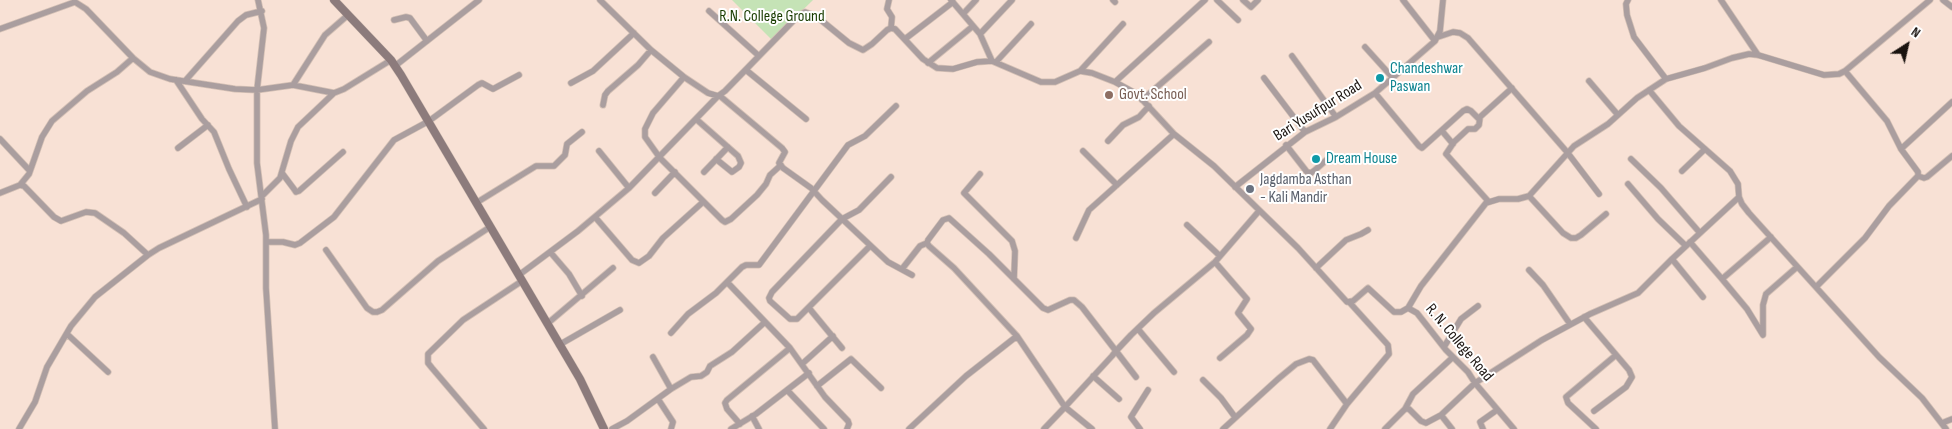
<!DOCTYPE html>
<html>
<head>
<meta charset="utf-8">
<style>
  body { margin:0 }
  #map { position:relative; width:1952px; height:429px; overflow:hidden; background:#f8e1d5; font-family:"Sofia Sans Condensed",sans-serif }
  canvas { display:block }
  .north { position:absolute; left:1882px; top:20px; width:50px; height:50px; -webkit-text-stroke:4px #fff; paint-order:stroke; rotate:35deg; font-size:14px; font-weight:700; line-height:20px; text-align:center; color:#1a130f }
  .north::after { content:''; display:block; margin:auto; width:18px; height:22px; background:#1a130f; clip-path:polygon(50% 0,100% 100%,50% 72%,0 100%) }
</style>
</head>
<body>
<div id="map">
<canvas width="1952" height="429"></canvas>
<div class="north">N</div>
</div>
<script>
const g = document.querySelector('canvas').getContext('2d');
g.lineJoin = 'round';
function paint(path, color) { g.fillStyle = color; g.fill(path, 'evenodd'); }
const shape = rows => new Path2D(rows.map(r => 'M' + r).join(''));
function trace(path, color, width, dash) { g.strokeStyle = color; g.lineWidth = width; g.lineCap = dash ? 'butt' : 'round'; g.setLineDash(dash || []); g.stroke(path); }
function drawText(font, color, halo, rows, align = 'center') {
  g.font = font + ' "Sofia Sans Condensed",sans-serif'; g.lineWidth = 4; g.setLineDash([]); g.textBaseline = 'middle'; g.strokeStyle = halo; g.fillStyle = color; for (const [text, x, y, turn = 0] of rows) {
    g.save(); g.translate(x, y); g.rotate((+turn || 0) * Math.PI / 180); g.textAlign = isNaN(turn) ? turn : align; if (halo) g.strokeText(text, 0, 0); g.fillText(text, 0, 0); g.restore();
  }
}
const green = shape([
  [732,0,813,0,772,40]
]);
const minor = shape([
  [258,0,264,28,257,90,257,163,266,235,266,288,275,429],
  [600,0,651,50,684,77,708,93,718,96,725,91,796,18,805,12,816,16,849,43,863,50,872,44,887,30,891,28,895,29,923,59,937,68,953,69,977,62,992,61,1041,82,1055,82,1080,71,1092,73,1115,82,1137,94,1174,134,1214,166,1298,248,1347,302,1353,301,1368,288,1394,312,1401,312,1408,308,1417,313,1446,350,1468,372,1475,383,1514,429],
  [889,0,887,9,892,17,891,28],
  [951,0,980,34,992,61],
  [1113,0,1115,2],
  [1217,0,1238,20],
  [1243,0,1251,7,1258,0],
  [1403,0,1435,41],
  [1628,0,1626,4,1627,15,1634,37,1666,79],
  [1721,0,1758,55],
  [1943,0,1952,7],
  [709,11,759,56],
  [963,14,976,0],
  [394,20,406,17,410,18,427,41],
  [0,29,75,2,86,9,133,58,150,72,170,79,235,89,257,90,293,85,334,93,344,89,391,60],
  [980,34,1012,0],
  [1438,37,1453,32,1460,33,1468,38,1567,152,1599,194],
  [905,39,953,2],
  [1365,47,1393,78],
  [1292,56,1336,117],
  [996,62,1031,24],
  [928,63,973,26],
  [395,66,479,0],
  [746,70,806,119],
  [1080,71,1123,24],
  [684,77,653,113,645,129,645,137,660,158,722,220,725,222,731,219,757,195,766,184,770,175,781,165],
  [1264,78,1305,132],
  [176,80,202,119,214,132,229,169,247,207],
  [185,81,238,21,246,15,262,11],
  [1589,81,1618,115],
  [1115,82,1205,0],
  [571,83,593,71,634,33],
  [293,85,325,35,348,15],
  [1649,90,1679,126,1730,171,1738,184,1739,197,1742,204,1749,213,1879,357,1922,398,1946,429],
  [1375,93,1419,146,1422,148,1463,111,1467,109,1471,111,1479,119],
  [720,96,782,148,785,152,779,163,783,168,811,188,822,200,888,262,912,275],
  [1142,100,1209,42],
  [603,105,605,95,608,91,638,65,651,50],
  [696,119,738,156,741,163,739,167,732,172,716,159],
  [1442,131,1453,144],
  [0,139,30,171],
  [1108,141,1123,125,1139,117,1149,106],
  [1286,145,1307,172,1311,173,1315,170,1331,156],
  [178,148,208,125],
  [1901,149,1952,102],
  [599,151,629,188],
  [1083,151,1117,185],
  [1631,159,1661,188,1700,233],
  [1682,171,1705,149],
  [704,172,728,147],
  [282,173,294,189,296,192,299,191,343,152],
  [980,174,964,193,1012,241,1015,251,1014,279],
  [1918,176,1924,178,1927,177,1952,156],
  [1628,184,1658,219,1686,246],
  [20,185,29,174,42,137,52,121,87,91,117,72,133,58],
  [1235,187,1305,132,1336,117,1375,93,1435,41,1440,31,1443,0],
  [0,193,20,185,24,186,54,217,61,221,86,212,95,213,124,233,148,255],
  [655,193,675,172],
  [262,196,280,178,291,141,298,127,334,93],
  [1529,196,1563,233,1571,238,1576,238,1581,235,1606,214],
  [1489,202,1446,154,1454,142,1468,129,1475,129,1479,125,1480,117,1512,88],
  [476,203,536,166,554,166,565,155,567,144,582,132],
  [595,217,632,260,639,263,649,256,663,238,703,202],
  [1187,225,1220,256],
  [1076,238,1089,210,1174,134],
  [266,242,283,242,295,245,300,243,334,217,394,140,429,121,478,85,482,83,493,89,519,75],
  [1690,242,1722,279,1771,237],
  [870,246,797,319,790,319,770,301,769,298,772,292,842,219,859,210,891,177],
  [326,250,367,308,373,312,377,312,382,310,438,261,490,227],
  [551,253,569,274,582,296],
  [1672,259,1703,297],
  [1215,262,1247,299,1238,313,1251,329,1247,335,1220,358],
  [1316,268,1346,240,1361,234,1368,230],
  [902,269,920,246,927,243],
  [1529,270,1543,285,1570,324],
  [519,275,578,231,629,188,718,96],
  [1722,279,1747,309,1763,335,1763,305,1766,294,1797,267],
  [727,282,790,348,825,397,848,421,849,424,847,429],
  [1816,287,1865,238,1889,206,1918,176,1918,172,1901,149,1887,121,1845,71],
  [809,308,842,348],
  [1408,308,1421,286,1486,203,1499,199,1518,199,1529,196,1574,146,1608,124,1637,98,1666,79,1705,68,1732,58,1749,54,1758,55,1824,75,1839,74,1845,71,1930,0],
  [1584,317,1629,370,1632,377,1626,387,1594,411],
  [547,324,613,268],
  [1138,329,1174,372],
  [671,333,688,314,716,293,742,267,746,265,759,265,848,145,865,136,896,106],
  [67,334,108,372],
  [559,345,620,310],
  [1444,347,1461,319,1478,306],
  [653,357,671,389],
  [802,364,833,336],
  [1093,376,1119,399],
  [1136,377,1116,351,1082,307,1074,300,1070,300,1048,310,1043,308,989,254,949,218,943,220,928,240,927,243,929,246,954,268,1017,336,1065,407,1112,356,1116,351,1131,335,1154,313,1215,262,1259,211],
  [1203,380,1221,398,1235,417],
  [817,386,851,359,881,388],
  [787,390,824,429],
  [658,399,673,422,671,429],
  [1405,409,1413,394,1452,358],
  [1441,415,1452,429],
  [752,416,759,429],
  [1942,423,1952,419],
  [740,424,727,409,725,403,727,400,790,348],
  [19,429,35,402,47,367,71,326,95,297,148,255,159,248,262,199],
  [484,429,432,368,428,363,428,354,463,320,522,281],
  [612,429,627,421,671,389,691,377,701,376,707,372,710,366,732,352,765,322],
  [731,429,756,414,809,373],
  [909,429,966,376,1017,336],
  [1044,429,1065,407,1092,429],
  [1140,429,1131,417,1148,390],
  [1223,429,1278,379,1296,364,1309,359,1313,360,1347,404],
  [1330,429,1347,404,1389,354,1388,345,1350,303],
  [1385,429,1405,409,1409,409,1421,421,1426,423,1441,415,1475,383,1542,340,1590,314,1638,293,1672,259,1739,197],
  [1483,429,1480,422,1497,410],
  [1596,429,1568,403,1566,397,1616,355]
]);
const secondary = shape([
  [334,0,391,60,401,75,580,379,604,429]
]);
const markers = [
  [1380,78,5,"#0f9aa8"],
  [1109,95,5,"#8d6e63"],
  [1316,159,5,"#0f9aa8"],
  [1250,189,5,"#6b7280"]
];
const parkNames = [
  ["R.N. College Ground",772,17]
];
const cultureNames = [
  ["Chandeshwar",1390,69],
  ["Paswan",1390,87],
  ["Dream House",1326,159]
];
const educationNames = [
  ["Govt. School",1119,95]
];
const streetNames = [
  ["Bari Yusufpur Road",1318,111,-32],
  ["R. N. College Road",1459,343,50]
];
const worshipNames = [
  ["Jagdamba Asthan",1260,180],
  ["- Kali Mandir",1260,198]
];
paint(green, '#c5e3b6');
trace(minor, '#d4c0b5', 7);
trace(secondary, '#d4c0b5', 9);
trace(minor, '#aa9e9f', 5.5);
trace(secondary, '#8c7b7c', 8);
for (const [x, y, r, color] of markers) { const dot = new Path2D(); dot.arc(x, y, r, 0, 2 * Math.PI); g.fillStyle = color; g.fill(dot); trace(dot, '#fff', 2); }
drawText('16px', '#193c00', '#fff', parkNames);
drawText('16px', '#0d838f', '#fff', cultureNames, 'left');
drawText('16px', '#785e54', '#fff', educationNames, 'left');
drawText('16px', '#1a130f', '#fff', streetNames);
drawText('16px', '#5b616d', '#fff', worshipNames, 'left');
</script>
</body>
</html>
